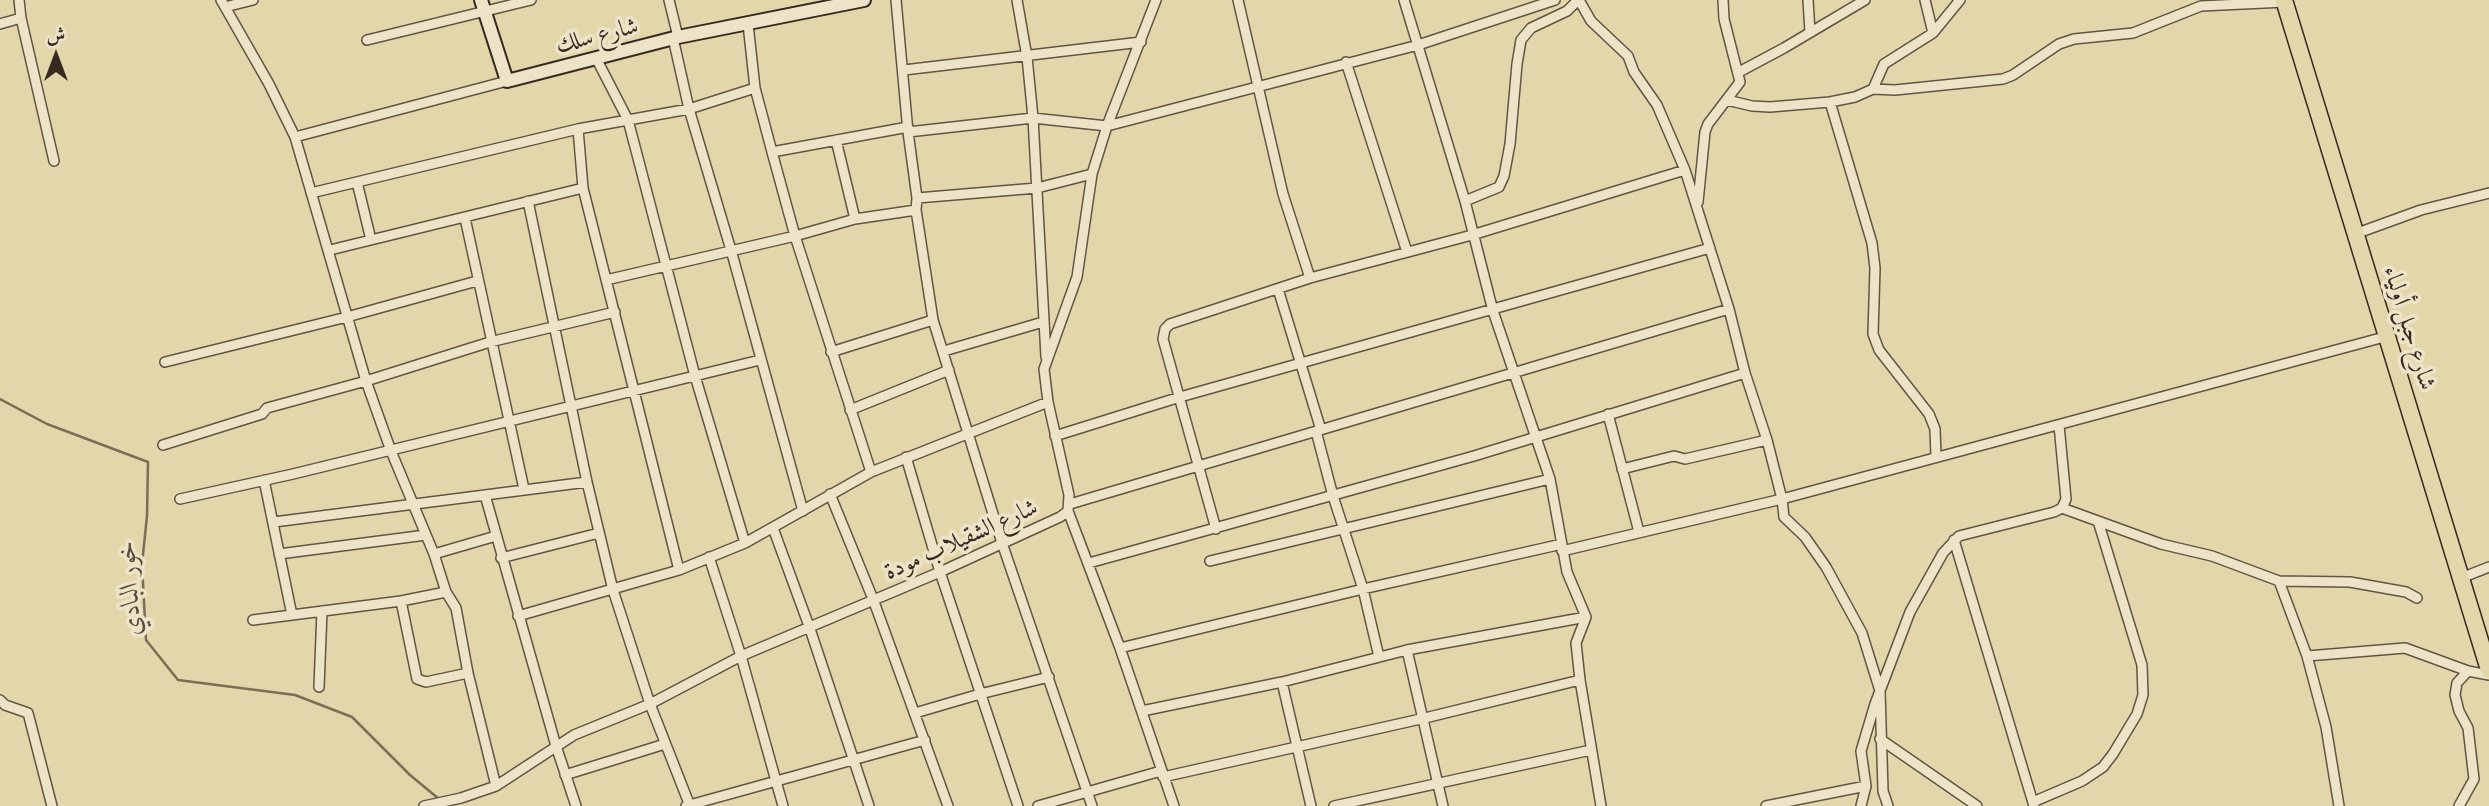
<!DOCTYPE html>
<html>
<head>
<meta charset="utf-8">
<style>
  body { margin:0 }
  #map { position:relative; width:2489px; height:806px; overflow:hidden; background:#e3d6aa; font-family:"EB Garamond",Amiri,serif }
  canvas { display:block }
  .north { position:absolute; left:21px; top:21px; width:70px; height:70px; -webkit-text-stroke:5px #ede4c8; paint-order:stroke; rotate:0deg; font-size:19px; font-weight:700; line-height:28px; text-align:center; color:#362a21 }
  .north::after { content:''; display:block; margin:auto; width:24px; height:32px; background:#362a21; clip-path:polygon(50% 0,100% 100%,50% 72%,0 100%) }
</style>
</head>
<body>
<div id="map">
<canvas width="2489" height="806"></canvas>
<div class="north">ش</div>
</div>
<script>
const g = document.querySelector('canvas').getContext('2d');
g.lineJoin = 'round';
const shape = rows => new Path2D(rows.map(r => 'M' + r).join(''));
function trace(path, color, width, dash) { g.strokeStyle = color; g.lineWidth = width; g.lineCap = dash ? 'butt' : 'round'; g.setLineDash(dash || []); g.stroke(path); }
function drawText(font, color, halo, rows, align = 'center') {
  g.font = font + ' "EB Garamond",Amiri,serif'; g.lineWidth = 7; g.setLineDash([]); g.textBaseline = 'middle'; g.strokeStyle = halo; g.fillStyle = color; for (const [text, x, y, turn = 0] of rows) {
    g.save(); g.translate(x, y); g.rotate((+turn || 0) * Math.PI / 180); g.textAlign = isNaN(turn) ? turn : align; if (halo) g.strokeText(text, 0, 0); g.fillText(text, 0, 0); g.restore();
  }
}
const stream = shape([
  [0,399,47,424,148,462,147,516,142,564,146,640,178,680,295,695,352,717,410,775,439,799]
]);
const street = shape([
  [19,0,21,18,54,161],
  [221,0,269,84,295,137,366,381,391,451,434,554,446,592,456,608,468,673,496,786],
  [669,0,678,37],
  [896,0,908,132,917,198,916,210,933,320,1002,543,1092,806],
  [1017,0,1027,57,1033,118,1046,357],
  [1238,0,1283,194,1310,278],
  [1404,0,1465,201,1493,311,1550,479,1567,572,1586,617,1576,643,1580,680,1601,806],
  [1579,0,1591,21,1628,56,1634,72,1657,105,1685,170,1729,309,1745,373,1767,440,1782,499,1784,517,1805,537,1826,567,1862,633,1880,691,1883,791,1888,806],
  [1808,0,1810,32],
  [1925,0,1933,33],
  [225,7,253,0],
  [0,24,21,18],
  [748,24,755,88,772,152,795,236,871,472],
  [673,38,689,109,731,250,803,511],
  [367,40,531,0],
  [596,58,628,120,695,376,745,543],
  [1346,62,1407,252],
  [904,70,1141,42],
  [1739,72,1784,48,1865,0],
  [1873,89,1895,90,2003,79,2013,75,2059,44,2074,39,2133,33,2201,6,2285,2],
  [1727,100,1752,106,1770,107,1830,102,1855,97,1873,89,1884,64,1933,33,1960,0],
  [1830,102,1872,243,1875,268,1873,334,1879,350,1929,414,1935,429,1936,457],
  [578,129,583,188,679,570],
  [908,132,1033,118,1107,126,1418,45,1555,0],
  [295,137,507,81],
  [836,140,855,219],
  [772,152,908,127],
  [357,182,371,240],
  [311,193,578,129,689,109,755,88],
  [917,198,1037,188,1092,174],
  [528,201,587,482,613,590,650,704,690,806],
  [1465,201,1499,187,1504,176,1510,144,1517,64,1521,40,1531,28,1567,11,1578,0],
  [1698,202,1705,132,1708,124,1740,82,1724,19,1723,0],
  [465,218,524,489],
  [2355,234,2421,210,2489,193],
  [330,250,583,188],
  [606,280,795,236,855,219,916,210],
  [1278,289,1321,430],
  [944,351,1043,322],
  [831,352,933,320],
  [165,362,347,317,477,281],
  [850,410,949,370],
  [1608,414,1639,532],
  [1316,431,1333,496,1363,589,1379,657],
  [1055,436,1180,397,1710,248],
  [163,445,262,414,267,408,366,381,490,342,615,312],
  [906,457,940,572,1018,806],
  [1622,469,1674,456,1685,459,1767,440],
  [264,480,292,615],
  [830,494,873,599,948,806],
  [485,495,556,746,576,806],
  [180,499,293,474,760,360],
  [1070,504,1729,309],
  [2062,508,2161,544,2212,556,2279,581,2350,582,2406,592,2417,598],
  [1068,511,1120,648,1174,806],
  [274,522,587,482],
  [773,528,809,626,869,806],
  [1216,529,1163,339,1165,329,1170,324,1310,278,1472,235,1685,170],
  [1954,540,2034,806],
  [1562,551,1782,499,2388,336],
  [279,554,426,535],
  [434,554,496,536],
  [709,557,741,656,783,806],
  [501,558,599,533],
  [1210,561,1550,479],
  [1089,563,1474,456,1745,373],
  [2461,578,2489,567],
  [2279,581,2307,656,2405,648,2468,671,2489,675],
  [401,601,417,679,426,682,468,673],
  [518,616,679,570,745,543,871,472,1048,402],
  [253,620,401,601,446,592],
  [1120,648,1363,589,1562,544],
  [1407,650,1443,806],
  [2307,656,2326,727,2339,806],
  [1282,682,1311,806],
  [319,687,322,611],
  [0,700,5,705,28,713,52,806],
  [1142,711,1282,682,1407,650,1586,617],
  [915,713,980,694,1049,677],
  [1880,739,1977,806],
  [565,775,665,744],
  [1163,777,1425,718,1580,680],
  [2033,802,2082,781,2103,767,2113,754,2137,714,2143,695,2142,665,2098,521],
  [424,806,461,798,496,786,574,735,650,704,741,656,940,572,1060,517,1068,511,1069,495,1048,402,1044,369,1077,277,1092,174,1107,126,1156,0],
  [686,806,925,740],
  [1038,806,1161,771],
  [1334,806,1591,750],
  [1766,806,1866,786],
  [1861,806,1866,786,1861,751,1875,704,1910,612,1943,553,1959,536,2054,512,2062,508,2066,499,2059,425],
  [2459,806,2474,779,2468,728,2459,711,2455,695,2457,683,2468,671]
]);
const secondary = shape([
  [481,0,507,81,678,37,864,0]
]);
const highway = shape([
  [2284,0,2489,670]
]);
const streetNames = [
  ["شارع سلك",597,36,-14],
  ["شارع جبل أولياء",2409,328,73],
  ["شارع الشقيلاب مودة",961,540,-24]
];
const waterNames = [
  ["خور البادي",130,588,-94]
];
trace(stream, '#7a6e57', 2.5);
trace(street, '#615543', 12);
trace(secondary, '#362a21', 16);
trace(highway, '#362a21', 19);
trace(street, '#ede4c8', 9);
trace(secondary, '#ede4c8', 12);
trace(highway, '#e3d6aa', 16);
drawText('24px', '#362a21', '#ede4c8', streetNames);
drawText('italic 26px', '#584c3c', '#ede4c8', waterNames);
</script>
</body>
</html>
